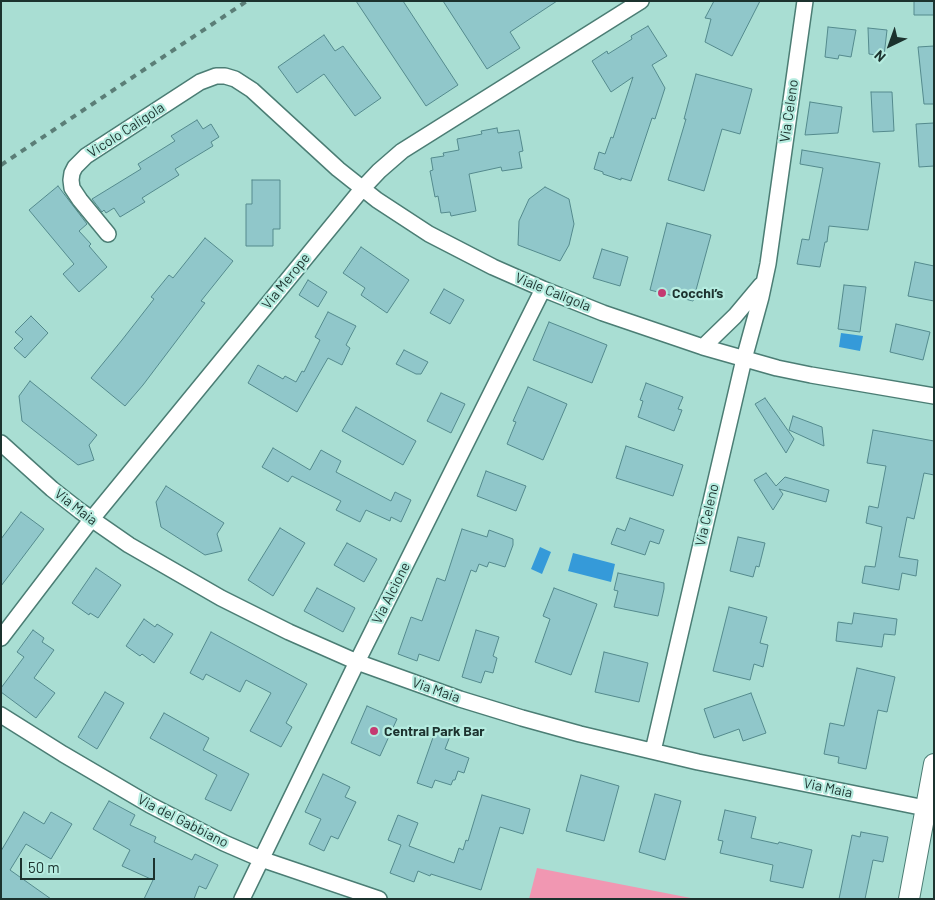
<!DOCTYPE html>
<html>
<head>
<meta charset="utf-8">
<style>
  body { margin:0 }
  #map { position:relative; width:935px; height:900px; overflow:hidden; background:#a9ded3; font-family:Barlow,sans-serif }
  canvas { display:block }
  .frame { position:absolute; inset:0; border:2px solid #1c322e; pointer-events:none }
  .north { position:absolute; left:865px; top:20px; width:50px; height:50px; -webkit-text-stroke:4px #b6ece0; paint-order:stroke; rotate:222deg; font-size:14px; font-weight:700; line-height:20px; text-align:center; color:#1c322e }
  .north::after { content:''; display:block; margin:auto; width:18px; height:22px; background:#1c322e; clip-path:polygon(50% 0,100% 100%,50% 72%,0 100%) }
  .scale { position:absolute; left:20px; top:858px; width:135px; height:22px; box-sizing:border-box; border:2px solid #1c322e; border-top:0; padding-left:6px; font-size:15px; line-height:18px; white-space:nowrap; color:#1c322e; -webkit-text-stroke:4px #b6ece0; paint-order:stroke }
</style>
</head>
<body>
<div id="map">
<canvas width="935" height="900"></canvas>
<div class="frame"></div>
<div class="north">N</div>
<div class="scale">50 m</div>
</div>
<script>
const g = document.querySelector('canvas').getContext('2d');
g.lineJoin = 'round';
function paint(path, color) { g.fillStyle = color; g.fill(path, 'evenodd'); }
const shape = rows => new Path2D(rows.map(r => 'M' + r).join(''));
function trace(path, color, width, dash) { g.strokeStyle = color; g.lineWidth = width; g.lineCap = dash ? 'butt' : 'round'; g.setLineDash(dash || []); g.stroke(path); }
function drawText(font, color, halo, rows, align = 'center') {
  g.font = font + ' Barlow,sans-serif'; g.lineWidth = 4.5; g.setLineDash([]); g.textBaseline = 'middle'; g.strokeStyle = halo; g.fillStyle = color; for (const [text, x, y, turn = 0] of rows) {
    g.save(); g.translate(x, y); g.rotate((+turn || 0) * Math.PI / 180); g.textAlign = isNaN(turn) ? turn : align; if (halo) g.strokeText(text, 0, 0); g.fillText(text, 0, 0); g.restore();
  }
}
const green = shape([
  [537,868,696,899,529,899]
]);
const water = shape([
  [841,333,863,336,860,351,839,347],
  [540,547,551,552,542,574,531,569],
  [573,553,615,564,611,582,568,571]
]);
const building = shape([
  [356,1,403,1,458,85,426,106,356,1],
  [443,1,557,1,510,32,520,48,487,69,443,1],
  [714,1,760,1,732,56,705,42,711,19,705,18,714,1],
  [914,1,934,1,934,15,914,15,914,1],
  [648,26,667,56,652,65,665,88,655,119,652,118,631,181,621,178,621,180,603,174,603,172,594,169,599,152,605,154,611,137,613,138,633,77,611,92,592,61,607,51,608,54,632,39,631,36,648,26],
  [828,27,856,30,851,57,839,55,838,59,825,57,828,27],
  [868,28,887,30,884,56,869,54,868,28],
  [324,35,335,51,343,46,381,98,355,116,324,74,297,93,278,67,324,35],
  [934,46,934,104,924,104,918,47,934,46],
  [696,74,752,89,740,134,722,129,704,191,668,180,686,119,684,119,696,74],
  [871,92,892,92,894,131,873,132,871,92],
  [810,102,842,107,838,133,805,135,810,102],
  [197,120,203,129,211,124,219,137,211,142,213,146,175,169,179,175,142,198,145,202,120,217,114,208,106,213,104,210,102,212,92,199,141,169,138,164,175,141,171,136,197,120],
  [934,123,934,166,919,167,916,124,934,123],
  [497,128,498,133,519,130,523,151,519,152,522,168,502,171,501,167,469,174,476,211,451,216,450,212,441,213,438,196,435,197,430,171,433,170,431,158,444,156,443,153,459,150,457,139,482,134,481,131,497,128],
  [802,150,880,163,868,230,829,226,827,242,825,242,820,267,797,264,802,239,809,240,823,168,800,164,802,150],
  [252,180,280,180,280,229,273,229,273,246,246,246,246,204,252,204,252,180],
  [58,186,87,224,79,231,91,244,89,246,107,267,79,292,63,274,74,264,29,210,58,186],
  [545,187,569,199,574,224,569,245,560,261,518,245,519,221,529,199,545,187],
  [667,223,711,235,693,301,650,290,667,223],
  [205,238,233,261,201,301,205,303,143,385,125,406,91,378,122,340,154,299,151,297,169,275,173,278,205,238],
  [361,247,409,280,387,313,361,295,365,288,343,273,361,247],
  [602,249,628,257,620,286,593,278,602,249],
  [915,262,934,266,934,301,908,296,915,262],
  [308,280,327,292,318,307,299,295,308,280],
  [844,285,866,287,860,332,838,329,844,285],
  [444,289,464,300,450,324,430,313,444,289],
  [328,312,356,326,346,345,350,348,342,365,328,358,297,412,248,383,258,365,283,379,285,376,296,382,302,371,304,372,320,340,315,337,328,312],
  [31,316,48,333,25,358,14,348,23,339,15,332,31,316],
  [549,322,607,345,592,383,533,360,549,322],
  [896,324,930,332,923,360,890,352,896,324],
  [404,350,428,362,421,374,416,374,396,364,404,350],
  [30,381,97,435,89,445,94,460,78,465,22,421,19,396,30,381],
  [646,383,683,397,678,409,682,410,674,431,638,417,643,401,640,400,646,383],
  [528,387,567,404,543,460,507,444,516,422,513,421,528,387],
  [441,393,465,404,451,433,427,421,441,393],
  [765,398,794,439,786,453,755,404,765,398],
  [356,407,416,441,403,465,342,431,356,407],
  [793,416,822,427,824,446,789,430,793,416],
  [873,430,934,441,934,475,924,473,914,519,907,517,899,557,918,560,916,576,902,573,899,590,862,583,865,566,875,567,882,527,866,523,869,506,878,508,886,466,867,463,873,430],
  [626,446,683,465,673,496,616,478,626,446],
  [273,448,310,470,321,450,341,461,336,472,391,501,395,492,411,500,401,522,391,517,390,521,366,510,360,522,336,510,341,501,292,476,288,482,262,467,273,448],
  [486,471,526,486,516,511,477,496,486,471],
  [766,473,776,486,785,477,829,490,826,502,779,489,783,494,773,510,754,480,766,473],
  [166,486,224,523,217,534,222,551,205,555,161,527,156,502,166,486],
  [21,512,44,529,1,586,1,539,21,512],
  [630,518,664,530,659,544,650,541,645,555,611,544,617,528,625,531,630,518],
  [280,528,305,543,273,596,248,580,280,528],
  [462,529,487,537,489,530,513,539,513,545,505,567,489,562,487,567,479,564,476,572,471,570,439,661,419,654,417,661,398,654,411,617,422,621,437,578,445,581,462,529],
  [738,537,765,543,759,567,756,566,753,577,730,571,738,537],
  [347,543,377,559,364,582,334,565,347,543],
  [96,568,121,585,98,618,90,613,89,615,72,603,96,568],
  [618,573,664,583,664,589,658,616,614,607,618,591,614,590,618,573],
  [317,588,355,608,343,632,304,611,317,588],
  [554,588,597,604,571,675,535,662,550,619,543,616,554,588],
  [729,607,767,617,760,643,768,645,763,667,754,664,750,680,713,671,729,607],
  [854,613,897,619,895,635,884,634,882,647,836,641,838,622,852,624,854,613],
  [144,619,155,627,157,624,173,634,154,663,142,654,140,656,126,646,144,619],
  [33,630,44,638,42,642,54,650,34,678,55,693,36,718,1,692,1,688,24,657,17,652,33,630],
  [476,630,499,637,493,656,497,658,493,673,485,671,481,683,462,677,476,630],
  [211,632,307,684,286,723,292,727,281,747,250,731,271,693,246,680,240,692,206,674,203,680,190,673,211,632],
  [604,652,648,663,639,702,595,692,604,652],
  [857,668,895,677,887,712,878,710,866,769,838,763,839,757,824,754,830,723,844,726,857,668],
  [105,692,124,703,97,749,78,737,105,692],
  [751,693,766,733,743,741,739,729,714,738,704,709,751,693],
  [367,706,397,719,380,756,351,743,367,706],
  [164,713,209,738,203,750,249,774,231,811,205,799,217,775,150,738,164,713],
  [437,726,452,731,445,749,469,758,464,773,458,771,455,780,453,780,451,785,435,780,432,788,417,783,437,726],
  [323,774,350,787,345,797,356,802,338,839,331,836,324,851,309,844,321,819,305,812,323,774],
  [581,775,619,786,604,841,566,831,581,775],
  [655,794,681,801,665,860,639,852,655,794],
  [482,795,530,809,523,834,500,827,481,890,431,874,430,876,418,871,414,882,390,873,401,845,388,840,398,815,418,823,409,846,454,863,459,848,463,850,466,840,468,841,482,795],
  [109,801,135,815,130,825,156,837,154,842,192,860,195,854,218,865,206,889,199,886,194,899,144,899,153,880,122,866,130,850,93,829,109,801],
  [725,810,756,817,751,838,778,844,779,842,812,850,803,888,770,881,773,865,720,853,723,841,718,840,725,810],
  [24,812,44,824,51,812,72,824,51,859,26,844,10,870,51,899,1,899,1,851,24,812],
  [861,832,888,837,883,862,873,860,865,899,839,899,852,835,860,837,861,832]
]);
const minor = shape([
  [108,234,80,200,72,188,71,180,72,173,75,167,86,156,200,82,216,76,225,76,235,79,252,90,338,169,377,200,429,234,493,267,543,289,603,313,703,347,777,368,811,375,934,396],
  [703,347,735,316,761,285],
  [1,443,52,489,80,511,129,545,221,598,289,632,357,662,460,699,522,718,580,734,698,762,925,808],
  [1,638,91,520,362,189,379,171,402,151,641,1],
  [1,715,63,754,150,805,224,843,261,859,379,899],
  [653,751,744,359,761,297,768,264,805,1],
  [242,899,357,662,543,289]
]);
const secondary = shape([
  [909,899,934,764]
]);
const rail = shape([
  [1,165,247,1]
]);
const markers = [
  [662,293,5,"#c53a71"],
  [374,731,5,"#c53a71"]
];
const streetNames = [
  ["Via Celeno",789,111,-82],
  ["Vicolo Caligola",126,130,-33],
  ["Via Merope",286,281,-51],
  ["Viale Caligola",553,292,22],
  ["Via Maia",76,507,38],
  ["Via Celeno",707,515,-77],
  ["Via Alcione",391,593,-63],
  ["Via Maia",436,690,19],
  ["Via Maia",828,788,12],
  ["Via del Gabbiano",183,821,27]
];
const poiNames = [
  ["Cocchi’s",672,293],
  ["Central Park Bar",384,731]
];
paint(green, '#f197b2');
paint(water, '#359ad9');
paint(building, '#90c7ca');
trace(building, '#548a8d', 1);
trace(minor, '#4b7d74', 18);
trace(secondary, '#4b7d74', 22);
trace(minor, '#fff', 15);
trace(secondary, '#fff', 20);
trace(rail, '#5b7e77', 4, [6, 6]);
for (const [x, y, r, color] of markers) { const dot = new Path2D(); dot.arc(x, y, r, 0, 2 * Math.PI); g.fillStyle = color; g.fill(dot); trace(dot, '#b6ece0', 2); }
drawText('14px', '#1c322e', '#b6ece0', streetNames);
drawText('bold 14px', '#1c322e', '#b6ece0', poiNames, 'left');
</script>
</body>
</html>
